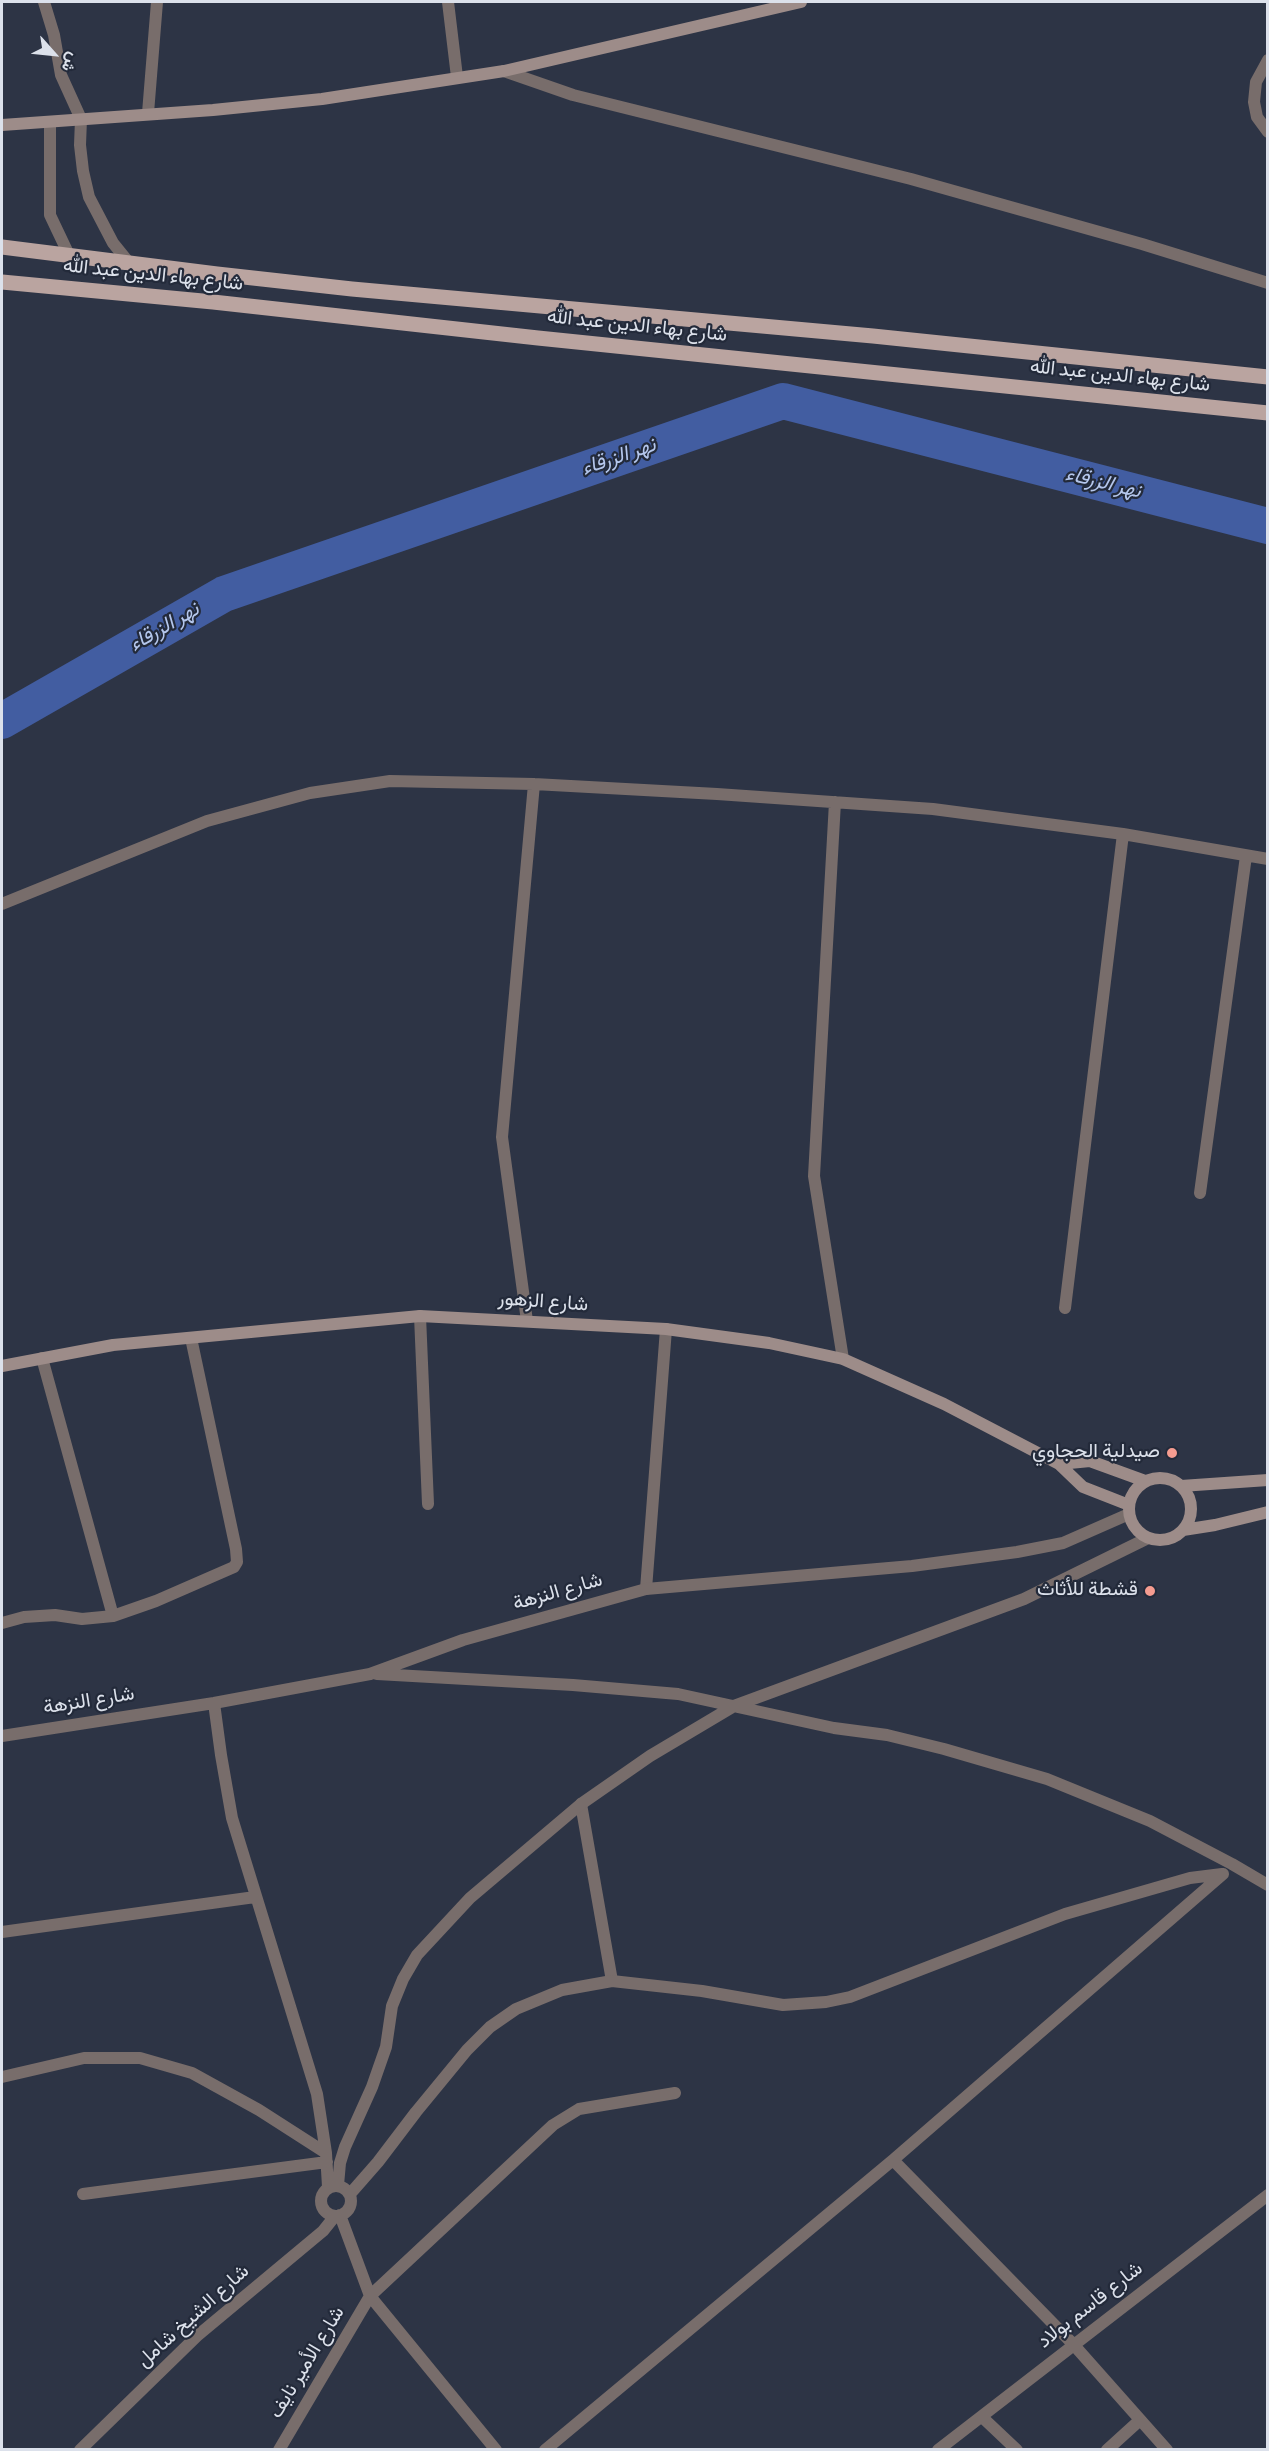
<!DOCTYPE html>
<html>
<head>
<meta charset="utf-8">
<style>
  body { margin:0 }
  #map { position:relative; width:1269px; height:2451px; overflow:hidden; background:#2d3445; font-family:"Source Sans 3",Vazirmatn,sans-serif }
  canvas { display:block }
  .frame { position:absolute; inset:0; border:3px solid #dce1eb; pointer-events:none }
  .north { position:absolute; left:24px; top:24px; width:60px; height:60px; -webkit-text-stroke:4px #232a3a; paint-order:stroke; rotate:117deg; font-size:16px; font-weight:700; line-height:24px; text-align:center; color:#dce1eb }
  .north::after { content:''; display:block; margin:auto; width:21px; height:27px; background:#dce1eb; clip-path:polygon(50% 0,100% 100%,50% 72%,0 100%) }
</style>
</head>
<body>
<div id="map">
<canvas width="1269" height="2451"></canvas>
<div class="frame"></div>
<div class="north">ش</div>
</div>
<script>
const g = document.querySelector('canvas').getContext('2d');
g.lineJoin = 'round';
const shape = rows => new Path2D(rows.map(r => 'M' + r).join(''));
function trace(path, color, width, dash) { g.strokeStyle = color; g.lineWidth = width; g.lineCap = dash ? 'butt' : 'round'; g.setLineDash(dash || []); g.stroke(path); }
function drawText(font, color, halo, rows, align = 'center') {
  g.font = font + ' "Source Sans 3",Vazirmatn,sans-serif'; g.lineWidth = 4.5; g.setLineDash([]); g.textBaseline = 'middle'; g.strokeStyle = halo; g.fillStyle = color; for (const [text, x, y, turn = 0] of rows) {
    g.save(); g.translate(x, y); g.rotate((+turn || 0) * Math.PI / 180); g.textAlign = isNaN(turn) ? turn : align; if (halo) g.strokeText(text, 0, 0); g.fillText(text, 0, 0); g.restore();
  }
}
const river = shape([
  [2,721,224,594,783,401,1268,526]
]);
const lane = shape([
  [50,122,50,215,69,255],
  [646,1589,666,1329],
  [581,1804,612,1981]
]);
const street = shape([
  [44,2,54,35,61,75,81,119,80,145,83,171,89,197,113,243,130,264],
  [448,2,457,77],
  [1268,60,1256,82,1254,102,1257,117,1268,132],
  [504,71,573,95,911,179,1142,244,1268,283],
  [148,113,157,2],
  [835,802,814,1176,843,1359],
  [2,904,207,821,310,793,390,781,534,784,717,794,933,809,1123,834,1268,859],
  [1200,1193,1246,856],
  [1065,1308,1123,834],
  [420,1316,428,1504],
  [527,1321,502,1137,534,784],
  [42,1358,113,1616],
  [2,1623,24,1617,55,1615,82,1619,113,1616,156,1601,234,1567,237,1562,236,1549,191,1338],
  [377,1674,573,1685,678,1694,834,1728,887,1735,944,1749,1047,1779,1150,1821,1232,1864,1268,1885],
  [214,1703,221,1755,232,1818,317,2094,326,2153,328,2187],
  [2,1736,214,1703,370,1674,463,1640,646,1589,912,1566,1017,1552,1063,1543,1129,1514],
  [2,1932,255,1897],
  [2,2077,84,2058,140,2058,192,2073,259,2110,326,2153],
  [893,2160,1073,2344,1167,2450],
  [338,2185,340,2163,345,2147,372,2087,386,2047,392,2006,403,1979,417,1955,470,1898,581,1804,650,1756,734,1706,1024,1599,1148,1538],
  '321 2201a15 15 0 1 1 30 0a15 15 0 1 1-30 0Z',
  [83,2194,327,2162],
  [350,2194,378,2162,416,2112,467,2050,490,2027,516,2009,562,1990,612,1981,702,1991,783,2005,826,2002,850,1997,1065,1914,1190,1878,1222,1874],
  [340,2215,370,2296,496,2450],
  [982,2417,1017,2450],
  [80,2450,197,2336,323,2231,335,2216],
  [279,2450,370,2296,553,2125,579,2109,675,2093],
  [545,2450,893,2160,1223,1874],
  [938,2450,1268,2195],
  [1107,2450,1140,2420]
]);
const secondary = shape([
  [2,125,213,110,322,99,504,71,801,2],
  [2,1366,113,1345,420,1316,666,1329,769,1343,843,1359,944,1404,1059,1464,1083,1487,1129,1505],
  [1059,1464,1090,1461,1145,1481],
  '1129 1509a31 31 0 1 1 62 0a31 31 0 1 1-62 0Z',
  [1181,1486,1268,1480],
  [1183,1530,1215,1525,1268,1512]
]);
const primary = shape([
  [2,247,217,274,352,289,873,336,1268,377],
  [2,282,213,302,538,338,1268,413]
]);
const markers = [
  [1172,1453,6,"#f59c90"],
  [1150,1591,6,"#f59c90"]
];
const streetNames = [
  ["شارع بهاء الدين عبد الله",153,276,6],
  ["شارع بهاء الدين عبد الله",637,327,6],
  ["شارع بهاء الدين عبد الله",1120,377,6],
  ["شارع الزهور",543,1303,4],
  ["شارع النزهة",558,1593,-16],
  ["شارع النزهة",89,1702,-9],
  ["شارع قاسم بولاد",1091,2306,-38],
  ["شارع الشيخ شامل",194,2317,-42],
  ["شارع الأمير نايف",308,2363,-59]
];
const poiNames = [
  ["صيدلية الحجاوي",1160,1453],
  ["قشطة للأثاث",1138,1591]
];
const waterNames = [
  ["نهر الزرقاء",619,458,-19],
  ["نهر الزرقاء",1103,484,14],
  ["نهر الزرقاء",165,628,-30]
];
trace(river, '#425da1', 36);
trace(lane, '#786d6b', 12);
trace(street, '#786d6b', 12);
trace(secondary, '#9d8c89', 12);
trace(primary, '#baa4a0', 15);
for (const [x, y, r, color] of markers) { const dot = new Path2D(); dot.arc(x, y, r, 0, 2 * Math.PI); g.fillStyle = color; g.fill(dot); trace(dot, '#232a3a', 2); }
drawText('20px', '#dce1eb', '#232a3a', streetNames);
drawText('20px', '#dce1eb', '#232a3a', poiNames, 'right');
drawText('italic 21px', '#b5c7ed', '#232a3a', waterNames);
</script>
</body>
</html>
